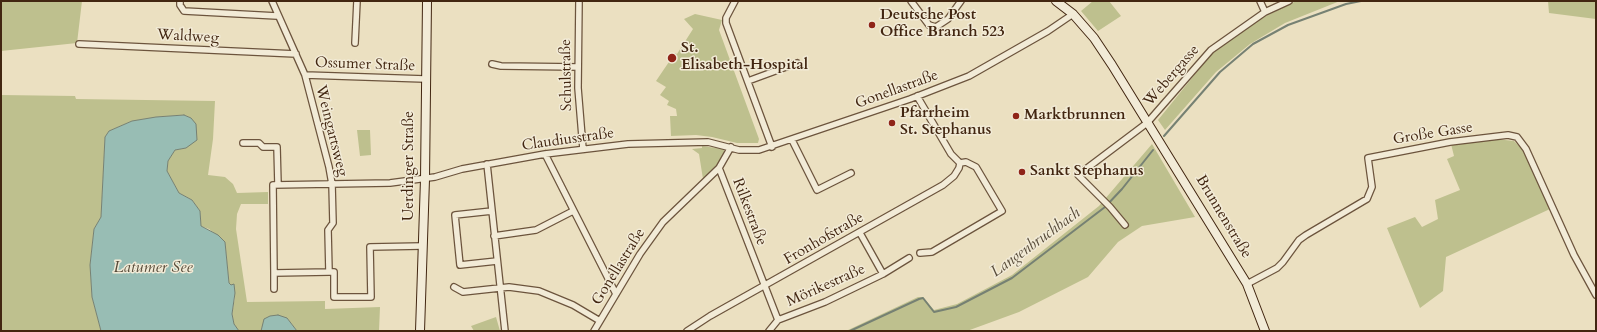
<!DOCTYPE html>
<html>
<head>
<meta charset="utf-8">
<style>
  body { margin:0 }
  #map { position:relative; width:1597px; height:332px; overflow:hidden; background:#ebe0c1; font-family:Cardo,serif }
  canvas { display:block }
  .frame { position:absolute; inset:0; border:2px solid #422611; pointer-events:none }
</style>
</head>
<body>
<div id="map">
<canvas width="1597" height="332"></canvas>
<div class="frame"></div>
</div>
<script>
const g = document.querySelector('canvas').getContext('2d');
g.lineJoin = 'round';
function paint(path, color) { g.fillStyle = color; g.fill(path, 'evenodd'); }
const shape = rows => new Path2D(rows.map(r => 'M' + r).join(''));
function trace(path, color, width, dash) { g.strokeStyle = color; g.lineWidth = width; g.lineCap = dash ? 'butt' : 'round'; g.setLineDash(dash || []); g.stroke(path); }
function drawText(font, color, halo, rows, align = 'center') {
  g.font = font + ' Cardo,serif'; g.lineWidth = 3; g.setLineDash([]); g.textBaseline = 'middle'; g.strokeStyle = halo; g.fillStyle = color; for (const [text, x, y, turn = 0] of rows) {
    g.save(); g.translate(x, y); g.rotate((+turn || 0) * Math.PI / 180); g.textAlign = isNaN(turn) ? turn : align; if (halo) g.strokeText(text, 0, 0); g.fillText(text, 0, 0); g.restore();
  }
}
const green = shape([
  [1,1,82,1,77,43,1,51],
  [1093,1,1109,1,1121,16,1098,31,1081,11],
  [1296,1,1340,1,1285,23,1250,44,1216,72,1165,130,1158,120,1213,52,1237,34,1266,16],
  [1548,1,1596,1,1596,19,1549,13],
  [695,14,722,20,719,30,759,139,758,143,737,143,712,137,696,135,671,136,670,116,677,116,676,109,667,105,669,101,660,95,666,87,656,81,675,53,677,54,693,29,684,19],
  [1,95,75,96,76,99,215,101,213,139,208,175,225,177,233,184,237,193,268,192,268,204,241,204,237,214,236,229,247,302,325,301,325,309,380,307,379,331,297,331,287,318,261,328,261,331,239,331,234,325,232,314,235,297,229,283,225,242,209,229,201,226,200,211,192,200,179,193,167,171,168,161,175,150,186,148,191,118,184,115,156,117,132,121,109,131,105,137,101,217,94,229,90,265,92,297,101,331,1,331],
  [357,130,370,130,371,155,360,156],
  [1496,139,1514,141,1522,149,1550,209,1446,257,1443,291,1420,308,1387,228,1415,217,1422,227,1438,219,1435,200,1460,190,1447,159,1454,156,1451,144],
  [1152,144,1195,217,1142,226,1118,242,1088,277,1019,312,967,331,846,331,918,297,923,297,934,310,957,304,1012,275,1099,206],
  [702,146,723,149,725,152,718,165,703,179,699,154,692,149,702,148],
  [496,317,500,331,474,331,471,326]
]);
const water = shape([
  [184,115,191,118,196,124,197,140,186,148,175,150,168,161,167,171,179,193,192,200,200,211,201,226,218,235,225,242,229,283,231,285,234,284,235,293,232,314,234,324,239,331,101,331,92,297,90,265,94,229,101,217,105,137,109,131,132,121,156,117,184,115],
  [278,315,287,318,297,331,261,331,264,319,270,316,278,315]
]);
const stream = shape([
  [1164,136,1220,72,1253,44,1288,25,1346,4,1361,1],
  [850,331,919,299,923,298,934,312,956,307,1012,278,1105,207,1122,189,1153,150]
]);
const street = shape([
  [180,1,180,5,184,11,277,16],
  [272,1,305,75,329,167,332,184,333,223,328,230,329,272,334,272,334,297,371,297,370,247,422,246],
  [579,1,578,88,583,149],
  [735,1,726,18,726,23,772,147],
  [911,1,929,25,936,27,948,19,961,1],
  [1260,1,1265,12],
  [355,43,357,1],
  [79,44,296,54],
  [492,64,501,66,578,67],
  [305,75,425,79],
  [748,81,797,63],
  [792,140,817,190,851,173],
  [243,143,259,143,263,147,277,147,278,185],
  [731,147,719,168,778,320,769,331],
  [545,154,616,294],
  [487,164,505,331],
  [492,211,455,215,460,265,497,261],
  [1125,225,1110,207,1078,175,1147,123,1211,50,1265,12,1289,1],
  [860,233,883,274],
  [494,236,536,230,573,211],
  [920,253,932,252,1002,211,976,167,966,162,960,163],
  [329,272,274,273,273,185,390,183,435,177,462,169,545,154,628,144,708,142,739,150,759,150,910,99,969,76,1048,31,1073,14],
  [1247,284,1277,268,1283,262,1299,240,1306,235,1367,199,1372,187,1368,158,1450,142,1508,135,1517,137,1526,149,1574,255,1596,295],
  [454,287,463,292,509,287,539,291,573,305,600,321],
  [274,289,274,273],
  [778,320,825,302,883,274,909,258],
  [594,331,640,254,663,222,719,168],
  [687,331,710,316,943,185,954,176,959,168,960,163,951,154,917,96]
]);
const secondary = shape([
  [1056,1,1073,14,1094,38,1112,65,1247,284,1265,331],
  [420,331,425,179,427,1]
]);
const markers = [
  [872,25,4,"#8f2418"],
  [672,58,5,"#8f2418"],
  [1016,116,4,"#8f2418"],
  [892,123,4,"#8f2418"],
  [1022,172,4,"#8f2418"]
];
const poiNames = [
  ["Deutsche Post",880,16],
  ["Office Branch 523",880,33],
  ["St.",681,49],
  ["Elisabeth-Hospital",681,66],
  ["Pfarrheim",900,114],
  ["St. Stephanus",900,131],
  ["Marktbrunnen",1024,116],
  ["Sankt Stephanus",1030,172]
];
const streetNames = [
  ["Waldweg",188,37,3],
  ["Ossumer Straße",365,65,2],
  ["Schulstraße",567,75,-91],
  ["Webergasse",1172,76,-49],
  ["Gonellastraße",897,90,-20],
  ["Weingartsweg",331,131,76],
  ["Große Gasse",1433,134,-9],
  ["Claudiusstraße",568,140,-8],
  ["Uerdinger Straße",410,166,-90],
  ["Rilkestraße",749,212,69],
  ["Brunnenstraße",1223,217,59],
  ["Fronhofstraße",824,239,-30],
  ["Gonellastraße",619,267,-58],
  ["Mörikestraße",826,286,-24]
];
const waterNames = [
  ["Langenbruchbach",1036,243,-36],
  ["Latumer See",153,268]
];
paint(green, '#bec08e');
paint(water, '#98bdb4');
trace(water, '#768173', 1);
trace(stream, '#768173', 2);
trace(street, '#6c543d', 8);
trace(secondary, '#422611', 10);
trace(street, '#f2ebd7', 5.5);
trace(secondary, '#f2ebd7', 8);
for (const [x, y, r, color] of markers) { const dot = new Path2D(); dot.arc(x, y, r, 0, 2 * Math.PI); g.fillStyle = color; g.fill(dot); trace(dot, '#f2ebd7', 1.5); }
drawText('bold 15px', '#422611', '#f2ebd7', poiNames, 'left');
drawText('15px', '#422611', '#f2ebd7', streetNames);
drawText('italic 16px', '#584c3a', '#f2ebd7', waterNames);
</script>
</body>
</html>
